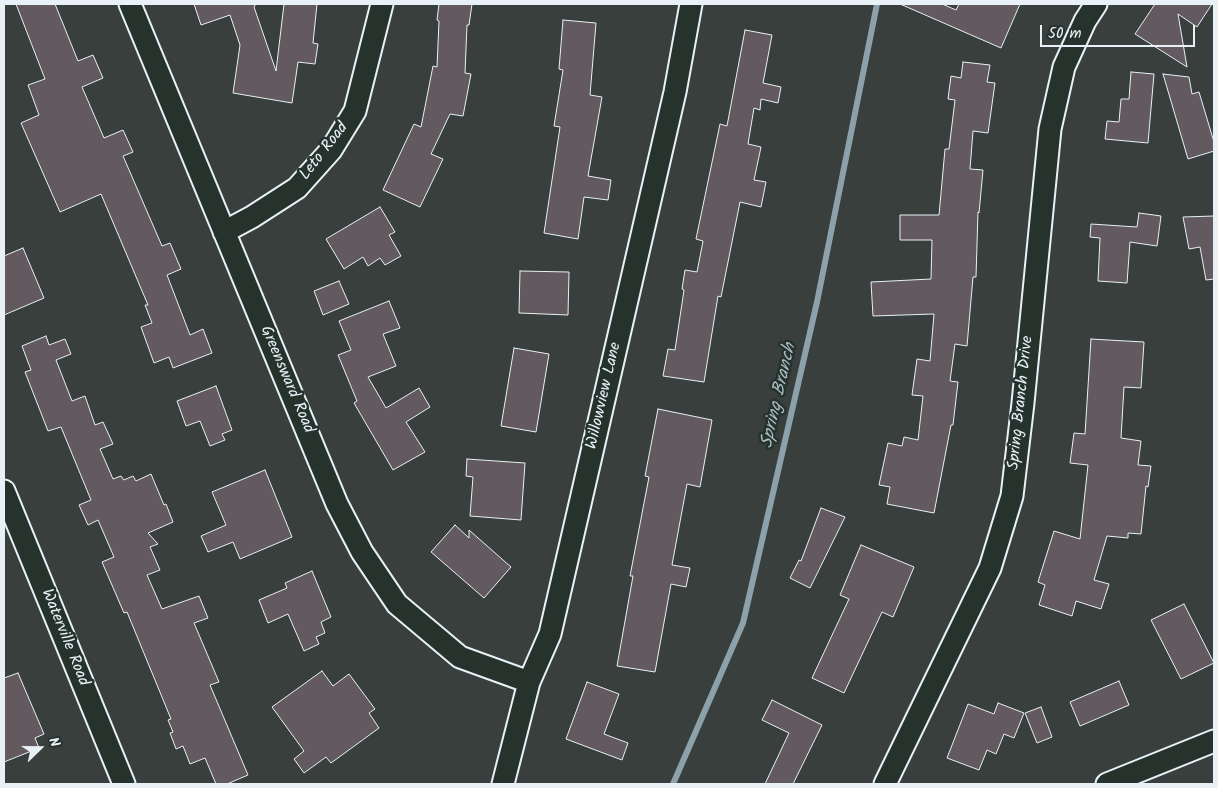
<!DOCTYPE html>
<html>
<head>
<meta charset="utf-8">
<style>
  body { margin:0 }
  #map { position:relative; width:1218px; height:788px; overflow:hidden; background:#383f3c; font-family:Kalam,sans-serif }
  canvas { display:block }
  .frame { position:absolute; inset:0; border:5px solid #e8f1f8; pointer-events:none }
  .north { position:absolute; left:15px; top:723px; width:50px; height:50px; -webkit-text-stroke:4px #26332d; paint-order:stroke; rotate:68deg; font-size:14px; font-weight:700; line-height:20px; text-align:center; color:#e8f1f8 }
  .north::after { content:''; display:block; margin:auto; width:18px; height:22px; background:#e8f1f8; clip-path:polygon(50% 0,100% 100%,50% 72%,0 100%) }
  .scale { position:absolute; left:1040px; top:25px; width:155px; height:22px; box-sizing:border-box; border:2px solid #e8f1f8; border-top:0; padding-left:6px; font-size:15px; line-height:18px; white-space:nowrap; color:#e8f1f8; -webkit-text-stroke:4px #26332d; paint-order:stroke }
</style>
</head>
<body>
<div id="map">
<canvas width="1218" height="788"></canvas>
<div class="frame"></div>
<div class="north">N</div>
<div class="scale">50 m</div>
</div>
<script>
const g = document.querySelector('canvas').getContext('2d');
g.lineJoin = 'round';
const shape = rows => new Path2D(rows.map(r => 'M' + r).join(''));
function trace(path, color, width, dash) { g.strokeStyle = color; g.lineWidth = width; g.lineCap = dash ? 'butt' : 'round'; g.setLineDash(dash || []); g.stroke(path); }
function paint(path, color) { g.fillStyle = color; g.fill(path, 'evenodd'); }
function drawText(font, color, halo, rows, align = 'center') {
  g.font = font + ' Kalam,sans-serif'; g.lineWidth = 5; g.setLineDash([]); g.textBaseline = 'middle'; g.strokeStyle = halo; g.fillStyle = color; for (const [text, x, y, turn = 0] of rows) {
    g.save(); g.translate(x, y); g.rotate((+turn || 0) * Math.PI / 180); g.textAlign = isNaN(turn) ? turn : align; if (halo) g.strokeText(text, 0, 0); g.fillText(text, 0, 0); g.restore();
  }
}
const stream = shape([
  [673,784,743,623,817,302,877,4]
]);
const building = shape([
  [16,4,55,4,78,61,93,55,103,78,82,87,104,138,123,130,133,152,123,156,162,246,170,243,181,269,167,275,190,335,203,329,212,353,173,368,169,357,154,363,141,327,152,323,145,305,148,305,101,194,60,212,21,123,39,115,28,85,45,79,16,4],
  [194,4,255,4,255,6,254,7,276,71,284,4,317,4,313,43,318,44,315,64,298,62,292,103,233,93,240,45,230,15,201,25,194,4],
  [439,4,472,4,469,25,467,25,465,73,471,74,463,116,450,114,431,154,443,159,420,207,383,190,414,124,421,127,433,66,437,67,439,21,437,20,439,4],
  [900,4,942,4,956,10,959,4,1020,4,1001,48,900,4],
  [1155,4,1212,4,1197,27,1178,14,1187,67,1135,34,1155,4],
  [563,20,596,23,590,95,602,97,588,176,611,180,608,200,584,197,578,239,544,233,560,127,554,126,563,70,559,69,563,20],
  [745,30,772,35,763,83,781,87,778,103,761,99,760,110,754,108,748,144,761,147,754,180,766,182,761,207,740,202,721,297,718,296,704,382,663,376,668,349,675,350,684,290,682,289,685,270,697,272,703,241,696,239,720,124,727,126,745,30],
  [963,62,990,65,987,82,995,83,988,133,973,131,970,169,983,170,979,213,978,212,976,277,973,277,967,346,955,344,950,381,958,382,953,425,951,425,934,513,887,504,890,487,879,485,888,443,902,446,904,437,918,440,923,396,912,395,917,359,930,361,934,314,873,316,871,282,931,279,932,240,900,240,900,215,939,215,945,149,949,149,955,100,948,99,951,76,961,78,963,62],
  [1131,72,1154,74,1148,143,1105,139,1107,121,1119,122,1121,99,1129,99,1131,72],
  [1163,74,1189,77,1192,94,1199,92,1214,142,1214,151,1188,159,1163,74],
  [380,207,395,232,389,235,401,256,385,265,380,258,368,266,363,257,344,269,326,239,380,207],
  [1139,213,1161,216,1157,246,1130,242,1127,283,1098,281,1100,238,1090,237,1091,224,1137,227,1139,213],
  [1214,216,1214,279,1206,280,1200,247,1189,249,1183,217,1214,216],
  [23,248,44,298,4,315,4,256,23,248],
  [520,271,569,272,568,315,519,313,520,271],
  [339,281,349,304,323,315,314,291,339,281],
  [389,301,400,328,383,334,396,366,368,377,386,408,419,388,430,407,406,422,425,452,393,470,354,403,357,401,338,355,351,350,339,321,389,301],
  [46,336,49,345,65,339,71,354,56,360,72,401,85,396,95,425,103,422,113,444,100,449,113,479,121,476,124,480,133,476,136,481,151,474,164,505,166,504,173,522,148,533,158,544,150,547,160,570,147,575,162,609,199,596,208,618,194,623,219,682,210,685,248,775,227,784,216,784,205,758,190,764,183,746,176,749,170,733,173,732,168,720,171,719,127,612,124,613,102,562,114,557,98,520,88,525,79,505,91,500,61,427,48,431,25,372,31,370,22,346,46,336],
  [1091,339,1144,342,1141,388,1124,387,1121,438,1141,441,1138,465,1151,466,1148,487,1146,486,1141,534,1128,533,1128,538,1107,536,1094,580,1109,584,1101,609,1076,601,1072,616,1039,605,1045,585,1038,582,1054,531,1080,539,1088,465,1070,463,1074,433,1085,434,1091,339],
  [514,348,549,354,536,432,501,426,514,348],
  [216,386,232,430,222,434,225,440,210,446,200,421,186,426,177,401,216,386],
  [658,409,712,420,700,487,687,484,672,565,690,568,686,587,671,584,655,672,617,666,633,576,630,576,649,477,645,476,658,409],
  [467,459,525,463,521,520,470,516,473,477,466,476,467,459],
  [265,470,292,537,240,559,233,542,208,552,201,536,226,525,212,492,265,470],
  [821,508,845,517,810,588,790,578,799,560,801,561,821,508],
  [455,525,469,538,469,530,511,567,484,598,431,552,455,525],
  [861,545,914,567,893,617,882,612,844,693,812,678,849,599,840,595,861,545],
  [312,571,331,617,321,622,325,633,316,637,319,644,304,651,288,614,268,623,259,600,287,588,285,583,312,571],
  [1184,604,1214,663,1181,679,1151,620,1184,604],
  [322,671,333,686,349,674,375,709,369,713,379,728,331,763,326,757,304,773,294,759,304,751,272,707,322,671],
  [18,673,44,734,35,738,39,748,4,762,4,678,18,673],
  [1119,681,1129,705,1080,726,1070,702,1119,681],
  [587,682,619,694,604,734,628,743,622,760,566,739,587,682],
  [772,700,822,725,793,784,765,784,789,733,762,720,772,700],
  [998,703,1024,713,1014,738,1004,734,996,754,987,750,979,770,947,758,968,704,994,714,998,703],
  [1041,707,1052,737,1037,743,1025,713,1041,707]
]);
const street = shape([
  [130,4,337,504,362,552,397,604,460,657,529,682],
  [224,232,252,217,297,188,331,150,355,111,382,4],
  [4,491,124,784],
  [503,784,529,682,550,634,675,92,691,4],
  [885,784,990,568,1012,496,1023,403,1050,129,1064,67,1085,21,1096,4],
  [1107,784,1214,741]
]);
const streetNames = [
  ["Leto Road",325,152,-52],
  ["Greensward Road",286,380,67],
  ["Willowview Lane",605,396,-77],
  ["Spring Branch Drive",1022,403,-84],
  ["Waterville Road",64,638,68]
];
const waterNames = [
  ["Spring Branch",780,396,-77]
];
trace(stream, '#8ca1a9', 6);
paint(building, '#635a60');
trace(building, '#e8f1f8', 1);
trace(street, '#e8f1f8', 25);
trace(street, '#26332d', 21);
drawText('16px', '#e8f1f8', '#26332d', streetNames);
drawText('italic 18px', '#abbbc4', '#26332d', waterNames);
</script>
</body>
</html>
